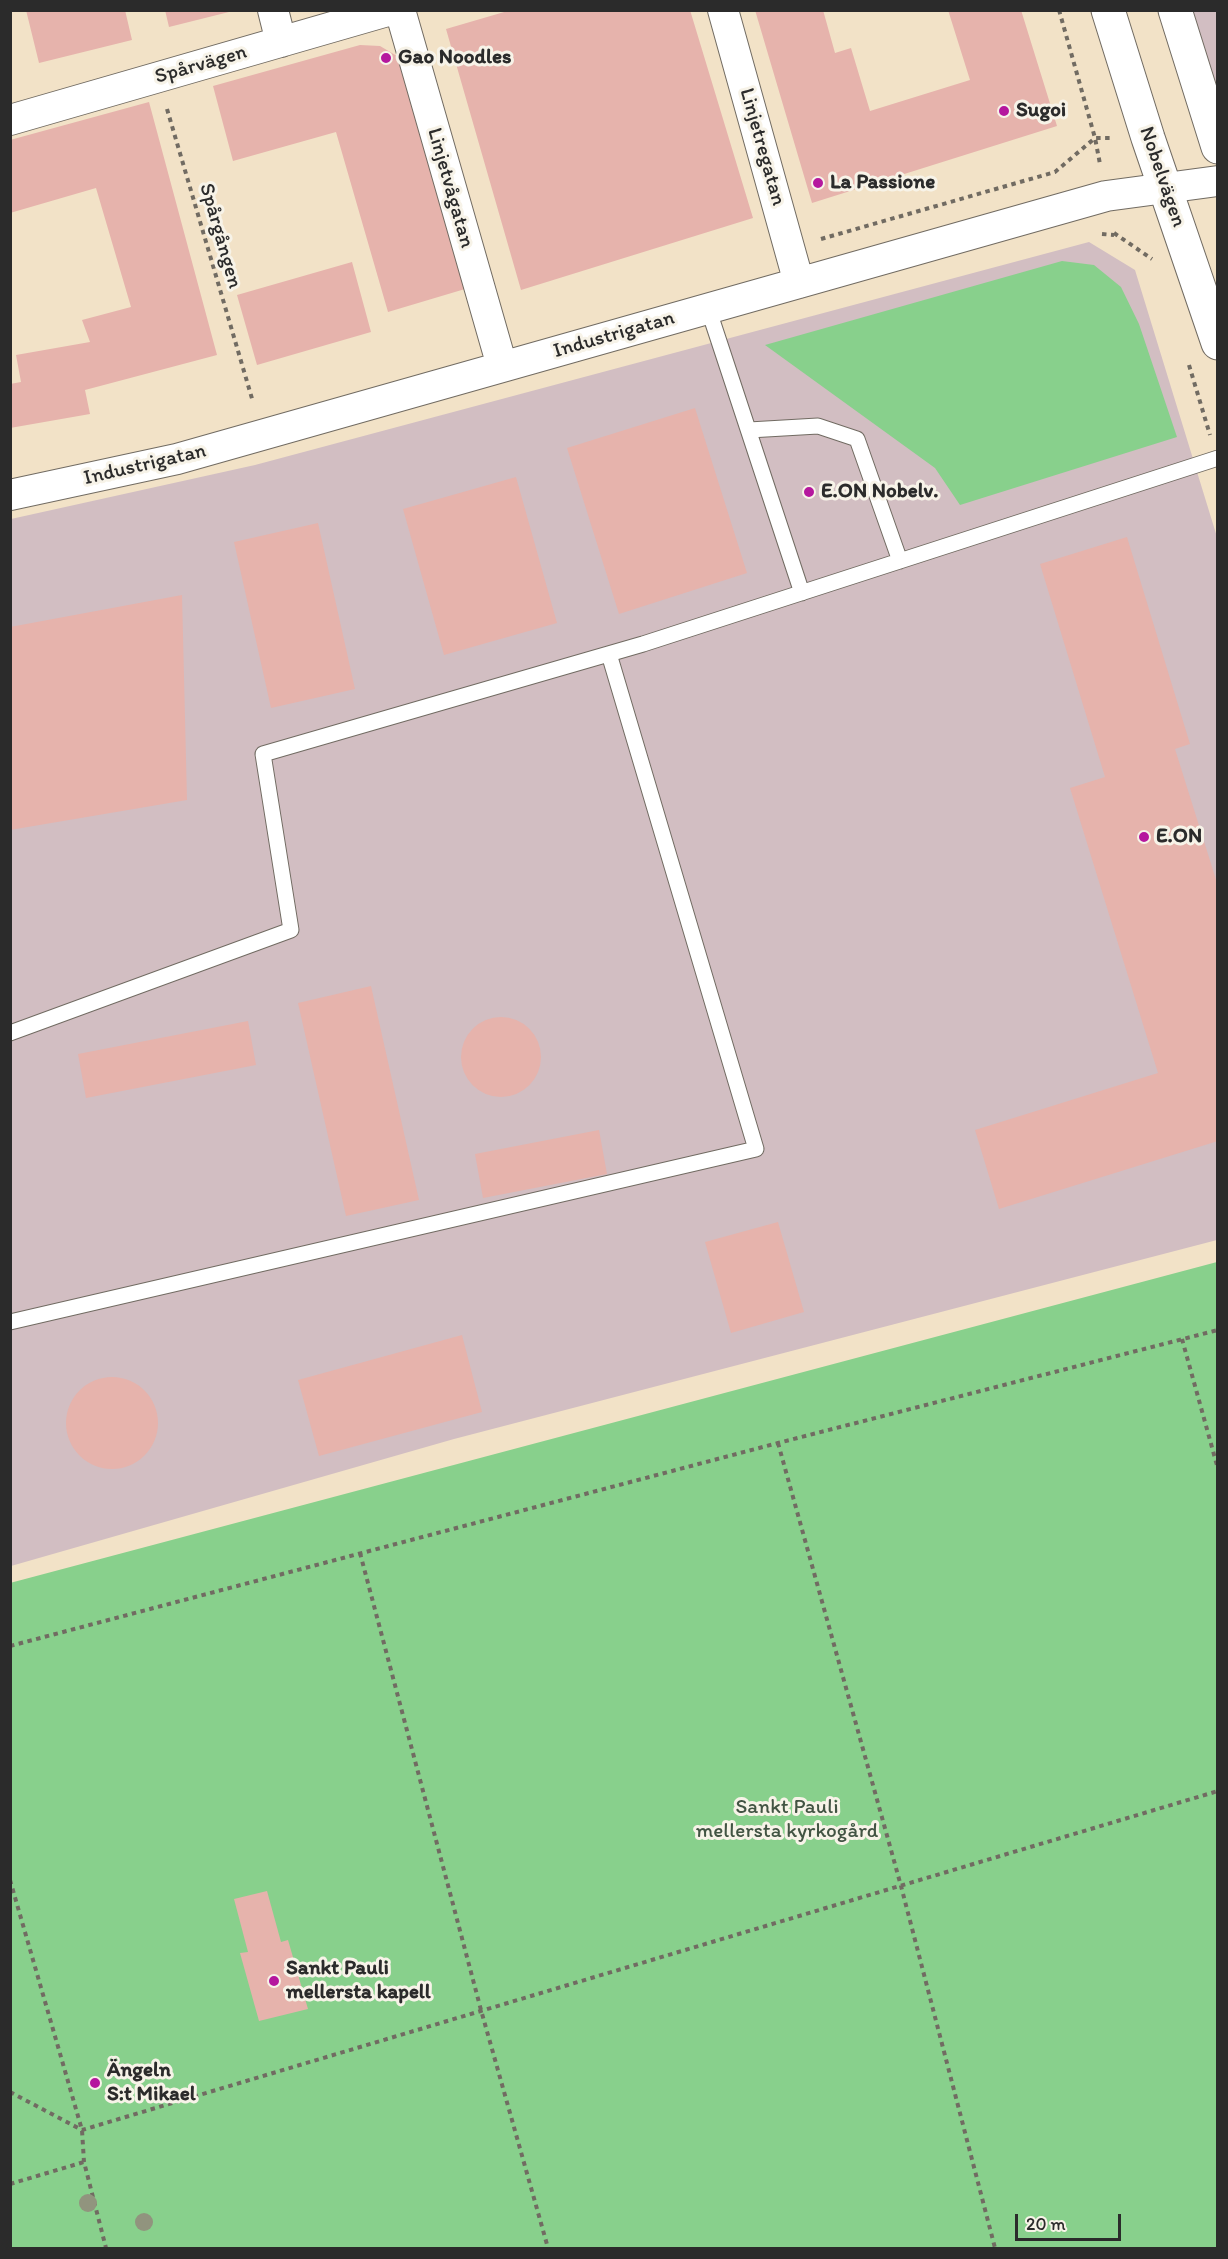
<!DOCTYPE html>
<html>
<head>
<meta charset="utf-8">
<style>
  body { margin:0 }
  #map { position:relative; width:1228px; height:2259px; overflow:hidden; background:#f2e2c7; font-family:Itim,sans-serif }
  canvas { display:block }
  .frame { position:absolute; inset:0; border:12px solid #2b2b2b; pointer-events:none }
  .scale { position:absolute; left:1015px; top:2214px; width:106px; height:27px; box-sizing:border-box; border:3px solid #2b2b2b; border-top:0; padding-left:8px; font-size:18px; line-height:21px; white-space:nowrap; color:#2b2b2b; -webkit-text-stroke:4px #f7f3e8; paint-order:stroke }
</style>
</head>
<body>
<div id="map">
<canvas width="1228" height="2259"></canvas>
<div class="frame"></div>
<div class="scale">20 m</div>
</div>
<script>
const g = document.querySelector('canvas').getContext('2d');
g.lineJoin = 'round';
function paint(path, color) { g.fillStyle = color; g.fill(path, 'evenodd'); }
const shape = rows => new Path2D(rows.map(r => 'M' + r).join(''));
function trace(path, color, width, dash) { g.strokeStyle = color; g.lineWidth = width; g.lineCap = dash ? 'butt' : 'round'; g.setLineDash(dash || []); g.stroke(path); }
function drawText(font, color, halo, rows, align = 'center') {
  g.font = font + ' Itim,sans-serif'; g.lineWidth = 6; g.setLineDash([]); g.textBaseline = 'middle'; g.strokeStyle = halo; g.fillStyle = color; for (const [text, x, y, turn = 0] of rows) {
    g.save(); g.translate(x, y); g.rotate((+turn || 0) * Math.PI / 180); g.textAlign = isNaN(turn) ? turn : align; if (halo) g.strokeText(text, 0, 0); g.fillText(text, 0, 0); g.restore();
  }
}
const industrial = shape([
  [1193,11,1217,11,1217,88],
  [1089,242,1135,270,1217,537,1217,1240,454,1439,11,1566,11,519,255,465]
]);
const green = shape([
  [1062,261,1094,265,1121,287,1139,324,1177,437,960,505,935,468,765,345],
  [1217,1262,1217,2248,11,2248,10,1583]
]);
const building = shape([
  [26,10,125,10,132,40,39,63],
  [165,10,233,10,233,11,169,27],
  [511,10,690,10,753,218,521,290,446,29],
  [755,10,823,10,835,53,851,48,870,111,970,80,948,10,1021,10,1057,126,812,203],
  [360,45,380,46,397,56,465,289,388,312,336,132,233,161,213,86],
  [149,102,217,355,85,390,90,414,10,428,10,384,21,382,16,355,90,342,82,320,131,307,96,188,10,213,10,140],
  [352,262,371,332,257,365,237,295],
  [695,408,747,573,619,614,567,448],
  [516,477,557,623,444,655,403,509],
  [318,523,355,689,271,708,234,542],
  [1127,537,1190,744,1175,749,1218,886,1218,1141,999,1209,975,1130,1158,1073,1070,788,1105,777,1040,564],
  [182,595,187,800,10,830,10,627],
  [371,986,419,1200,346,1216,298,1003],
  '461 1057a40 40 0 1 1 80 0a40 40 0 1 1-80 0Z',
  [248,1021,256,1065,86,1098,78,1054],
  [599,1130,607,1174,483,1198,475,1154],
  [778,1222,804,1312,731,1333,705,1242],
  [462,1335,482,1412,319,1456,298,1380],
  '66 1423a46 46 0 1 1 92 0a46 46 0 1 1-92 0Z',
  [267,1891,281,1942,288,1940,308,2009,259,2021,240,1953,248,1952,234,1899]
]);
const path = shape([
  [1059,10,1095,138,1100,164],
  [167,109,253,402],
  [1114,233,1152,259],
  [1102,234,1114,235],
  [821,239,1055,172,1095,138,1112,138],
  [1189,365,1210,435],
  [1182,1339,1218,1469],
  [778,1443,901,1886,995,2248],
  [360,1553,481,2010,548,2248],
  [10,1646,778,1443,1218,1330],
  [10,1880,82,2130,84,2162,106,2248],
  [10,2092,82,2130,1218,1791],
  [10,2184,84,2162]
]);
const service = shape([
  [708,308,802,593],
  [749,430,818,426,857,439,900,561],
  [10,1033,291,930,263,754,643,644,1218,458],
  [10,1322,756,1149,609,654]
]);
const minor = shape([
  [273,10,281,42],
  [400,10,502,366],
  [723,10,799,283],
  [10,120,391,10],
  [10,495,177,459,1106,196,1218,181]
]);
const secondary = shape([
  [1108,10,1148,138,1218,343],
  [1175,10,1218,147]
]);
const trees = [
  [88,2203],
  [144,2222]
];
const markers = [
  [386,58,6,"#b5179e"],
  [1004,111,6,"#b5179e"],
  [818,183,6,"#b5179e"],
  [809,492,6,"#b5179e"],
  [1144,837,6,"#b5179e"],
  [274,1981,6,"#b5179e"],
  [95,2083,6,"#b5179e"]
];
const poiNames = [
  ["Gao Noodles",398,58],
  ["Sugoi",1016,111],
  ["La Passione",830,183],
  ["E.ON Nobelv.",821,492],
  ["E.ON",1156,837],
  ["Sankt Pauli",286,1969],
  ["mellersta kapell",286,1993],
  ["Ängeln",107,2071],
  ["S:t Mikael",107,2095]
];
const streetNames = [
  ["Spårvägen",201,65,-16],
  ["Linjetregatan",762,147,74],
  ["Nobelvägen",1162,177,71],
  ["Linjetvågatan",450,188,74],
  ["Spårgången",220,236,74],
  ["Industrigatan",614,335,-16],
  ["Industrigatan",145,465,-13]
];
const parkNames = [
  ["Sankt Pauli",787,1808],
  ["mellersta kyrkogård",787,1832]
];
paint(industrial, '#d2bec2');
paint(green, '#88d08c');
paint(building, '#e6b3ac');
trace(service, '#716b62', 17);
trace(minor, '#716b62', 32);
trace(secondary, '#716b62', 35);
trace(path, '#716b62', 4, [4.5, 4.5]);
trace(service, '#fff', 15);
trace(minor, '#fff', 30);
trace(secondary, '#fff', 33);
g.fillStyle = '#91947e';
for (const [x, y] of trees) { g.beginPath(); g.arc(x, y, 9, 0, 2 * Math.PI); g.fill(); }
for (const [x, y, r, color] of markers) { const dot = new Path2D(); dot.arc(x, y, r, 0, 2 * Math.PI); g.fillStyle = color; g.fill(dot); trace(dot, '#f7f3e8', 2); }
drawText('bold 21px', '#2b2b2b', '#f7f3e8', poiNames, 'left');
drawText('21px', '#2b2b2b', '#f7f3e8', streetNames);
drawText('21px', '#425443', '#f7f3e8', parkNames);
</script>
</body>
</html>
